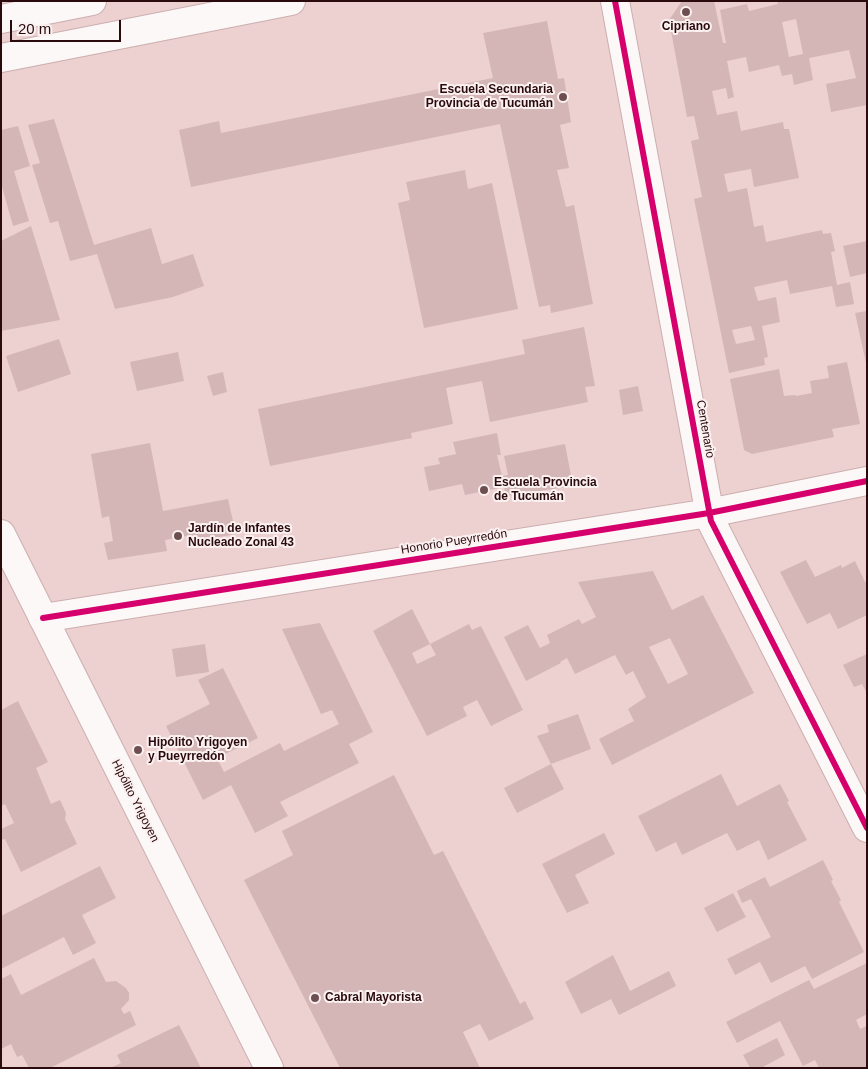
<!DOCTYPE html>
<html>
<head>
<meta charset="utf-8">
<style>
  body { margin:0 }
  #map { position:relative; width:868px; height:1069px; overflow:hidden; background:#edd0d0; font-family:Helvetica,sans-serif }
  canvas { display:block }
  .frame { position:absolute; inset:0; border:2px solid #2a0a0d; pointer-events:none }
  .scale { position:absolute; left:10px; top:20px; width:111px; height:22px; box-sizing:border-box; border:2px solid #2a0a0d; border-top:0; padding-left:6px; font-size:15px; line-height:18px; white-space:nowrap; color:#2a0a0d; -webkit-text-stroke:4px #fbf1f1; paint-order:stroke }
</style>
</head>
<body>
<div id="map">
<canvas width="868" height="1069"></canvas>
<div class="frame"></div>
<div class="scale">20 m</div>
</div>
<script>
const g = document.querySelector('canvas').getContext('2d');
g.lineJoin = 'round';
function paint(path, color) { g.fillStyle = color; g.fill(path, 'evenodd'); }
const shape = rows => new Path2D(rows.map(r => 'M' + r).join(''));
function trace(path, color, width, dash) { g.strokeStyle = color; g.lineWidth = width; g.lineCap = dash ? 'butt' : 'round'; g.setLineDash(dash || []); g.stroke(path); }
function drawText(font, color, halo, rows, align = 'center') {
  g.font = font + ' Helvetica,sans-serif'; g.lineWidth = 4; g.setLineDash([]); g.textBaseline = 'middle'; g.strokeStyle = halo; g.fillStyle = color; for (const [text, x, y, turn = 0] of rows) {
    g.save(); g.translate(x, y); g.rotate((+turn || 0) * Math.PI / 180); g.textAlign = isNaN(turn) ? turn : align; if (halo) g.strokeText(text, 0, 0); g.fillText(text, 0, 0); g.restore();
  }
}
const building = shape([
  [682,1,714,1,723,43,726,43,720,10,747,4,749,11,778,4,777,1,867,1,867,105,831,112,826,84,856,78,849,50,809,58,813,80,794,85,792,74,782,76,779,65,749,72,746,57,727,61,734,97,728,99,726,88,712,91,717,115,737,111,741,131,783,122,784,129,789,129,799,178,754,187,751,169,724,174,728,192,747,188,754,227,763,225,766,242,822,230,823,234,831,233,835,251,831,252,837,285,850,282,854,304,836,307,832,286,790,294,787,280,754,287,758,301,776,297,780,322,762,326,768,357,764,358,765,365,729,373,694,199,702,197,691,141,699,139,694,116,687,117,669,20],
  [796,19,803,54,789,57,782,22],
  [751,326,755,340,736,344,732,330],
  [547,21,558,79,564,78,571,122,560,125,569,168,557,170,566,207,574,205,593,304,551,313,550,305,539,307,500,124,191,187,179,130,219,121,221,133,493,78,483,33],
  [54,119,94,245,151,228,162,264,193,254,204,286,173,297,115,309,97,254,70,261,58,221,50,223,32,165,40,163,28,125],
  [18,126,30,166,14,171,29,221,13,226,1,183,1,130],
  [465,170,468,189,492,183,518,309,424,328,398,203,410,200,406,182],
  [31,226,60,320,1,331,1,241],
  [867,241,867,273,850,277,843,246],
  [867,311,867,363,866,363,855,313],
  [584,327,595,386,585,387,588,402,490,422,482,381,446,388,453,424,411,433,412,438,270,466,258,409,525,354,522,340],
  [59,339,71,374,18,392,6,356],
  [178,352,184,381,137,391,130,362],
  [847,362,860,424,832,429,834,437,752,454,744,450,730,379,779,369,784,396,795,395,796,396,812,393,810,381,829,378,827,366],
  [223,372,227,392,213,396,207,376],
  [638,386,643,411,623,415,619,390],
  [497,433,501,455,497,455,502,476,508,475,504,456,565,444,573,486,506,496,504,487,465,495,462,484,429,491,424,467,440,464,438,458,456,454,453,442],
  [150,443,163,511,228,499,236,534,193,542,192,535,165,540,167,551,108,560,104,543,113,541,109,516,102,518,91,454],
  [806,560,815,577,841,565,842,568,855,561,865,582,867,581,867,615,838,629,830,613,807,624,780,572],
  [653,571,672,610,703,595,754,693,612,765,599,739,634,721,628,709,646,697,633,671,626,675,615,655,575,674,567,658,560,662,561,663,526,681,504,637,528,625,540,648,550,643,547,635,579,619,582,624,596,617,578,582],
  [670,638,688,674,668,684,649,647],
  [412,609,430,644,469,624,472,630,481,626,523,710,491,726,477,700,463,707,467,716,427,736,373,631],
  [430,644,436,655,417,664,412,653],
  [320,623,373,732,349,744,359,763,280,802,288,816,255,833,231,785,203,800,166,726,210,704,198,680,223,668,258,738,217,758,224,772,280,743,284,751,339,724,332,710,321,714,282,629],
  [205,644,209,672,176,677,172,649],
  [867,654,867,693,862,684,854,687,843,665],
  [18,701,48,762,36,768,51,804,60,800,66,813,65,819,77,844,21,872,5,839,1,840,1,829,14,823,5,804,1,806,1,710],
  [578,714,591,749,551,764,537,736,549,732,547,725],
  [551,764,564,789,517,813,504,788],
  [721,774,737,806,780,784,789,801,787,802,807,840,768,860,759,840,737,851,727,833,682,855,676,842,656,852,638,816],
  [394,775,434,855,443,851,520,1004,525,1001,534,1019,489,1041,480,1024,463,1032,480,1068,340,1068,244,880,293,855,282,831],
  [604,833,615,854,575,875,589,903,567,913,542,864],
  [823,860,833,880,831,881,841,900,839,902,864,952,812,979,805,966,771,983,760,962,735,975,727,959,771,937,751,899,742,903,737,891,765,877,770,887],
  [100,866,116,898,82,915,96,943,73,955,64,937,1,969,1,916],
  [733,893,746,917,717,932,704,908],
  [613,955,630,991,669,971,676,986,619,1015,611,999,581,1014,565,982],
  [94,958,106,982,116,981,126,988,129,993,129,1000,121,1009,124,1014,130,1011,136,1025,50,1068,29,1068,22,1055,17,1057,11,1044,1,1049,1,979,11,974,21,995],
  [867,963,867,1014,856,1020,860,1029,867,1026,867,1068,819,1068,815,1060,803,1066,780,1021,737,1043,726,1022,809,980,814,989],
  [179,1025,201,1068,110,1068,121,1063,117,1055],
  [777,1038,785,1055,761,1068,750,1068,743,1055]
]);
const street = shape([
  [615,1,711,521,867,828],
  [43,618,709,513,867,481]
]);
const secondary = shape([
  [1,534,269,1068]
]);
const primary = shape([
  [1,19,92,1],
  [1,58,291,1]
]);
const cycleway = shape([
  [615,1,711,521,867,828],
  [43,618,709,513,867,481]
]);
const markers = [
  [686,12,5,"#6e4f51"],
  [563,97,5,"#6e4f51"],
  [484,490,5,"#6e4f51"],
  [178,536,5,"#6e4f51"],
  [138,750,5,"#6e4f51"],
  [315,998,5,"#6e4f51"]
];
const poiNames = [
  ["Cipriano",686,27,"center"],
  ["Escuela Secundaria",553,90,"right"],
  ["Provincia de Tucumán",553,104,"right"],
  ["Escuela Provincia",494,483],
  ["de Tucumán",494,497],
  ["Jardín de Infantes",188,529],
  ["Nucleado Zonal 43",188,543],
  ["Hipólito Yrigoyen",148,743],
  ["y Pueyrredón",148,757],
  ["Cabral Mayorista",325,998]
];
const streetNames = [
  ["Centenario",705,429,80],
  ["Honorio Pueyrredón",454,542,-9],
  ["Hipólito Yrigoyen",135,801,63]
];
paint(building, '#d4b6b6');
trace(street, '#ccaeaf', 30);
trace(secondary, '#ccaeaf', 30);
trace(primary, '#ccaeaf', 30);
trace(street, '#fcf8f8', 28);
trace(secondary, '#fcf8f8', 28);
trace(primary, '#fcf8f8', 28);
trace(cycleway, '#d6006c', 6);
for (const [x, y, r, color] of markers) { const dot = new Path2D(); dot.arc(x, y, r, 0, 2 * Math.PI); g.fillStyle = color; g.fill(dot); trace(dot, '#fbf1f1', 2); }
drawText('bold 12px', '#2a0a0d', '#fbf1f1', poiNames, 'left');
drawText('12px', '#2a0a0d', '#fbf1f1', streetNames);
</script>
</body>
</html>
